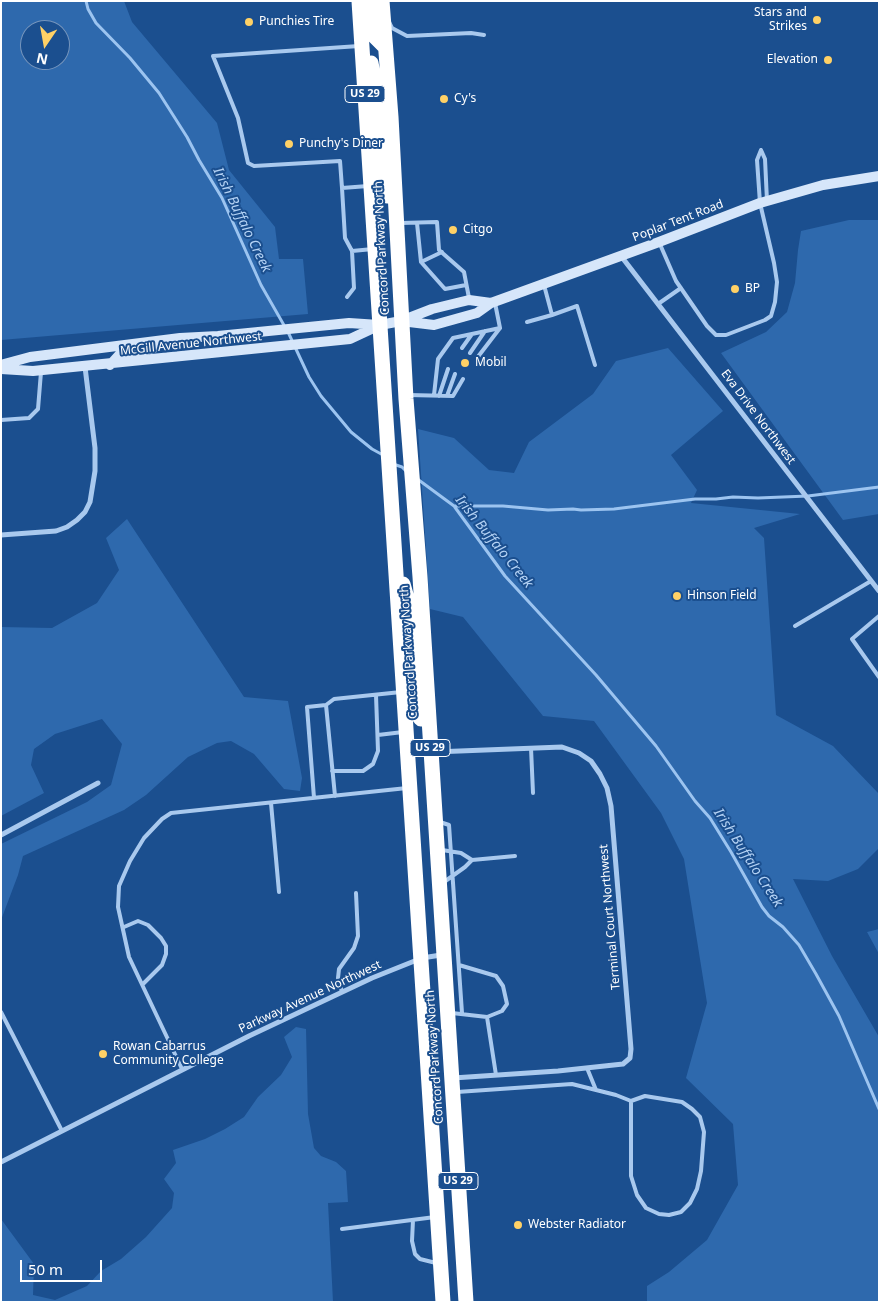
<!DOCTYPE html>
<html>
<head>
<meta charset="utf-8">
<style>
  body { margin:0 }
  #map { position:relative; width:880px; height:1303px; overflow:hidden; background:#1b4f8f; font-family:"Noto Sans",sans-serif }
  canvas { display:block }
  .frame { position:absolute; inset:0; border:2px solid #fff; pointer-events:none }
  .north { position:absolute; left:20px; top:20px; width:50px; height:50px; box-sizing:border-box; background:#1b4f8f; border:1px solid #7695bc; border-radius:50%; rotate:192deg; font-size:14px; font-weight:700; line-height:20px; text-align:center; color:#fff }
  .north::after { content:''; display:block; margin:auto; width:18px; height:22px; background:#ffd166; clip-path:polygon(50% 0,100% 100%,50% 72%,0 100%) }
  .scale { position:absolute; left:20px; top:1260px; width:82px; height:22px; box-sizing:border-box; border:2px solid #fff; border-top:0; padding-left:6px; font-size:15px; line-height:18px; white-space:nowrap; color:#fff; -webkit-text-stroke:4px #1b4f8f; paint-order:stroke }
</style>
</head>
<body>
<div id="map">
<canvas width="880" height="1303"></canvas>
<div class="frame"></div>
<div class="north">N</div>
<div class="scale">50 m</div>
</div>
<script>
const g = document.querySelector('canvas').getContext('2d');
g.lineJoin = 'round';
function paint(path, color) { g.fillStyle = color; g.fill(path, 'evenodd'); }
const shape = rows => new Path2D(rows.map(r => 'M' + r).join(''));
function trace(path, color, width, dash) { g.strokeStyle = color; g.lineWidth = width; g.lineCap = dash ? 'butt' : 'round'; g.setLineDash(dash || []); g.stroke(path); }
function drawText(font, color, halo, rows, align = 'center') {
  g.font = font + ' "Noto Sans",sans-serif'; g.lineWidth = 4; g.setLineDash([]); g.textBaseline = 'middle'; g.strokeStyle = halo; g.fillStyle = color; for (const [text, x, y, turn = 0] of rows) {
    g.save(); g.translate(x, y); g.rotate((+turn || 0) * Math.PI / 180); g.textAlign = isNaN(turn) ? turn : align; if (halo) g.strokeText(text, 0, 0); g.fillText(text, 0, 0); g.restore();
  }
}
const green = shape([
  [1,1,124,1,132,22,217,123,229,170,275,227,279,259,303,259,308,314,1,340],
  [30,30,60,30,60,60,30,60],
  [849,220,879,220,879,514,843,520,721,353,766,332,787,312,795,283,798,250,801,231],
  [668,348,723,411,671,455,697,490,691,503,800,514,754,528,764,538,776,715,833,746,879,794,879,848,858,869,828,881,793,879,832,956,879,1037,879,1302,647,1302,647,1286,669,1272,707,1240,738,1185,733,1124,686,1078,707,1003,684,859,661,813,594,721,543,716,463,617,430,609,418,429,454,438,489,470,514,473,529,442,593,394,616,361],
  [127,519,244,697,288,701,302,778,300,791,284,789,254,754,231,741,217,743,188,757,146,795,124,810,23,856,18,875,1,920,1,844,87,802,111,785,122,744,102,719,55,734,34,749,31,765,44,793,1,816,1,627,52,628,97,603,119,570,106,538],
  [879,929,879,954,867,932],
  [296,1027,306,1029,308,1114,314,1148,321,1156,336,1162,346,1171,348,1202,328,1203,333,1302,1,1302,1,1219,34,1264,33,1295,55,1300,87,1286,101,1271,121,1259,146,1237,172,1208,174,1193,164,1179,176,1163,173,1150,205,1139,225,1129,244,1117,258,1097,281,1075,292,1057,284,1037]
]);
const stream = shape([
  [86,1,88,9,96,23,130,58,159,93,187,137,199,160,222,198,261,285,285,327],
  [288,332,309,377,321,396,351,432,372,449,383,455],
  [393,464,402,467,407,472],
  [416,478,454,506,505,576,596,675,656,746,695,801,710,818,731,852,762,907,769,916,783,927,799,945,816,974,839,1016,879,1109],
  [454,506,503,506,548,510,573,509,581,510,614,509,695,499,716,499,733,497,758,498,808,496,879,487]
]);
const lane = shape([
  [389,22,392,28,407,36,471,33,484,35],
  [359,46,213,56,238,118,248,163,254,166,340,161,342,188,368,186],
  [761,150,765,159,767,201],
  [342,188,345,238,352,251,373,249],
  [401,223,437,222,439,250,464,272,469,298],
  [417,223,421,262,445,289,466,285],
  [659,242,676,281,707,326,716,335,726,335,765,320,771,316,775,302,777,282,774,263,760,203,757,160,761,150],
  [421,262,442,252],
  [347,297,354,288,352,251],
  [495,303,500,328],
  [658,304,681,288],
  [552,315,577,306,595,365],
  [527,322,552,315,544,285],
  [462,348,472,334],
  [470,353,485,331],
  [477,358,500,328],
  [408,395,453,396,463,379],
  [434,395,438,359,453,338,500,328],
  [439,396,448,369],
  [447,396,455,374],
  [1,420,29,418,38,409,41,372],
  [879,616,852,639,879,677],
  [795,626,871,581],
  [326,705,334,699,401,692],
  [378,735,403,732],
  [531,748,533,793],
  [332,771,363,771,373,764,378,751,376,695],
  [314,798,307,707,326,705,335,796],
  [271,803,279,892],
  [440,822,449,825,462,1013],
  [442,850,461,853,472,860,515,856],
  [444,882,465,867,472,860],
  [124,927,138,921,148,925,161,938,166,946,166,954,162,965,143,984],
  [342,992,338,978,339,969,354,948,358,936,356,893],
  [1,1012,62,1131],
  [452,1013,487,1017,502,1011,507,1004,503,986,496,976,459,965],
  [487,1017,496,1075],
  [587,1068,596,1090],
  [182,1069,129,957,118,907,119,886,130,861,144,838,162,819,171,813,407,788],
  [457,1092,572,1084,616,1095,631,1101,631,1176,637,1195,646,1208,659,1214,669,1215,681,1212,690,1203,697,1189,701,1171,704,1132,700,1117,692,1109,682,1102,645,1096,631,1101],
  [413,1220,412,1241,415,1254,420,1259,436,1263],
  [342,1229,435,1217]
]);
const street = shape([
  [621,256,879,591],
  [1,535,56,531,67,527,77,520,85,512,90,502,95,471,95,448,85,367],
  [434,752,562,747,579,753,591,761,600,774,607,788,611,806,631,1049,630,1058,623,1064,558,1071,453,1078],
  [1,835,98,783],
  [1,1162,249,1036,372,978,422,958,441,955]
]);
const secondary = shape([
  [401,321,434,325,477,313,491,303,659,242,760,203,823,185,879,176],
  [1,365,30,357,180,338,218,336,349,323,379,325],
  [110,365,120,354,154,348],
  [1,369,33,371,350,339,380,325,401,321,432,309,469,300,491,303]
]);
const highway = shape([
  [359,1,443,1302],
  [368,1,373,35,385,47],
  [382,1,391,117,406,399,420,577,466,1302],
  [371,63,376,89,383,185,387,196],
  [403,584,409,605,417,714,421,719,429,719]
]);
const markers = [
  [817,20,5,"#ffd166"],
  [249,22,5,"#ffd166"],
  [828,60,5,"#ffd166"],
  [444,99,5,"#ffd166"],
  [289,144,5,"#ffd166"],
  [453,230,5,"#ffd166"],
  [735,289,5,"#ffd166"],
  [465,363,5,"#ffd166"],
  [677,596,5,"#ffd166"],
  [103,1054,5,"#ffd166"],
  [518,1225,5,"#ffd166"]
];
const shields = [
  [365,94,40],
  [430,748,40],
  [458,1181,40]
];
const shieldNames = [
  ["US 29",365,94],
  ["US 29",430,748],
  ["US 29",458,1181]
];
const poiNames = [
  ["Stars and",807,13,"right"],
  ["Strikes",807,27,"right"],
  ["Punchies Tire",259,22],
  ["Elevation",818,60,"right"],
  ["Cy's",454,99],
  ["Punchy's Diner",299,144],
  ["Citgo",463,230],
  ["BP",745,289],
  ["Mobil",475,363],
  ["Hinson Field",687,596],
  ["Rowan Cabarrus",113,1047],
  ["Community College",113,1061],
  ["Webster Radiator",528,1225]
];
const streetNames = [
  ["Poplar Tent Road",678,221,-21],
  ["Concord Parkway North",382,248,-93],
  ["McGill Avenue Northwest",191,344,-6],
  ["Eva Drive Northwest",758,417,53],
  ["Concord Parkway North",409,652,-94],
  ["Terminal Court Northwest",610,917,-95],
  ["Parkway Avenue Northwest",310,997,-25],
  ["Concord Parkway North",435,1057,-94]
];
const waterNames = [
  ["Irish Buffalo Creek",242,220,64],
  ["Irish Buffalo Creek",494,542,51],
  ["Irish Buffalo Creek",748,858,57]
];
paint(green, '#2e69ad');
trace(stream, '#9cc4f0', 3);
trace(lane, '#a9c9ee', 4);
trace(street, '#a9c9ee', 5);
trace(secondary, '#d6e6fa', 10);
trace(highway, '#fff', 15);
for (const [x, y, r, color] of markers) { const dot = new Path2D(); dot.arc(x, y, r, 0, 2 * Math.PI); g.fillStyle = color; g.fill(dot); trace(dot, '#1b4f8f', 2); }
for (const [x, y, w] of shields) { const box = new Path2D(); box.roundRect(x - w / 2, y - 8.5, w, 17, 4); g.fillStyle = '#1b4f8f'; g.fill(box); trace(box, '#fff', 1); }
drawText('bold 11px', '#fff', null, shieldNames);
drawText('12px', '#fff', '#1b4f8f', poiNames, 'left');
drawText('12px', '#fff', '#1b4f8f', streetNames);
drawText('italic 14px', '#b5d3f5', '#1b4f8f', waterNames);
</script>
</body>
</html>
